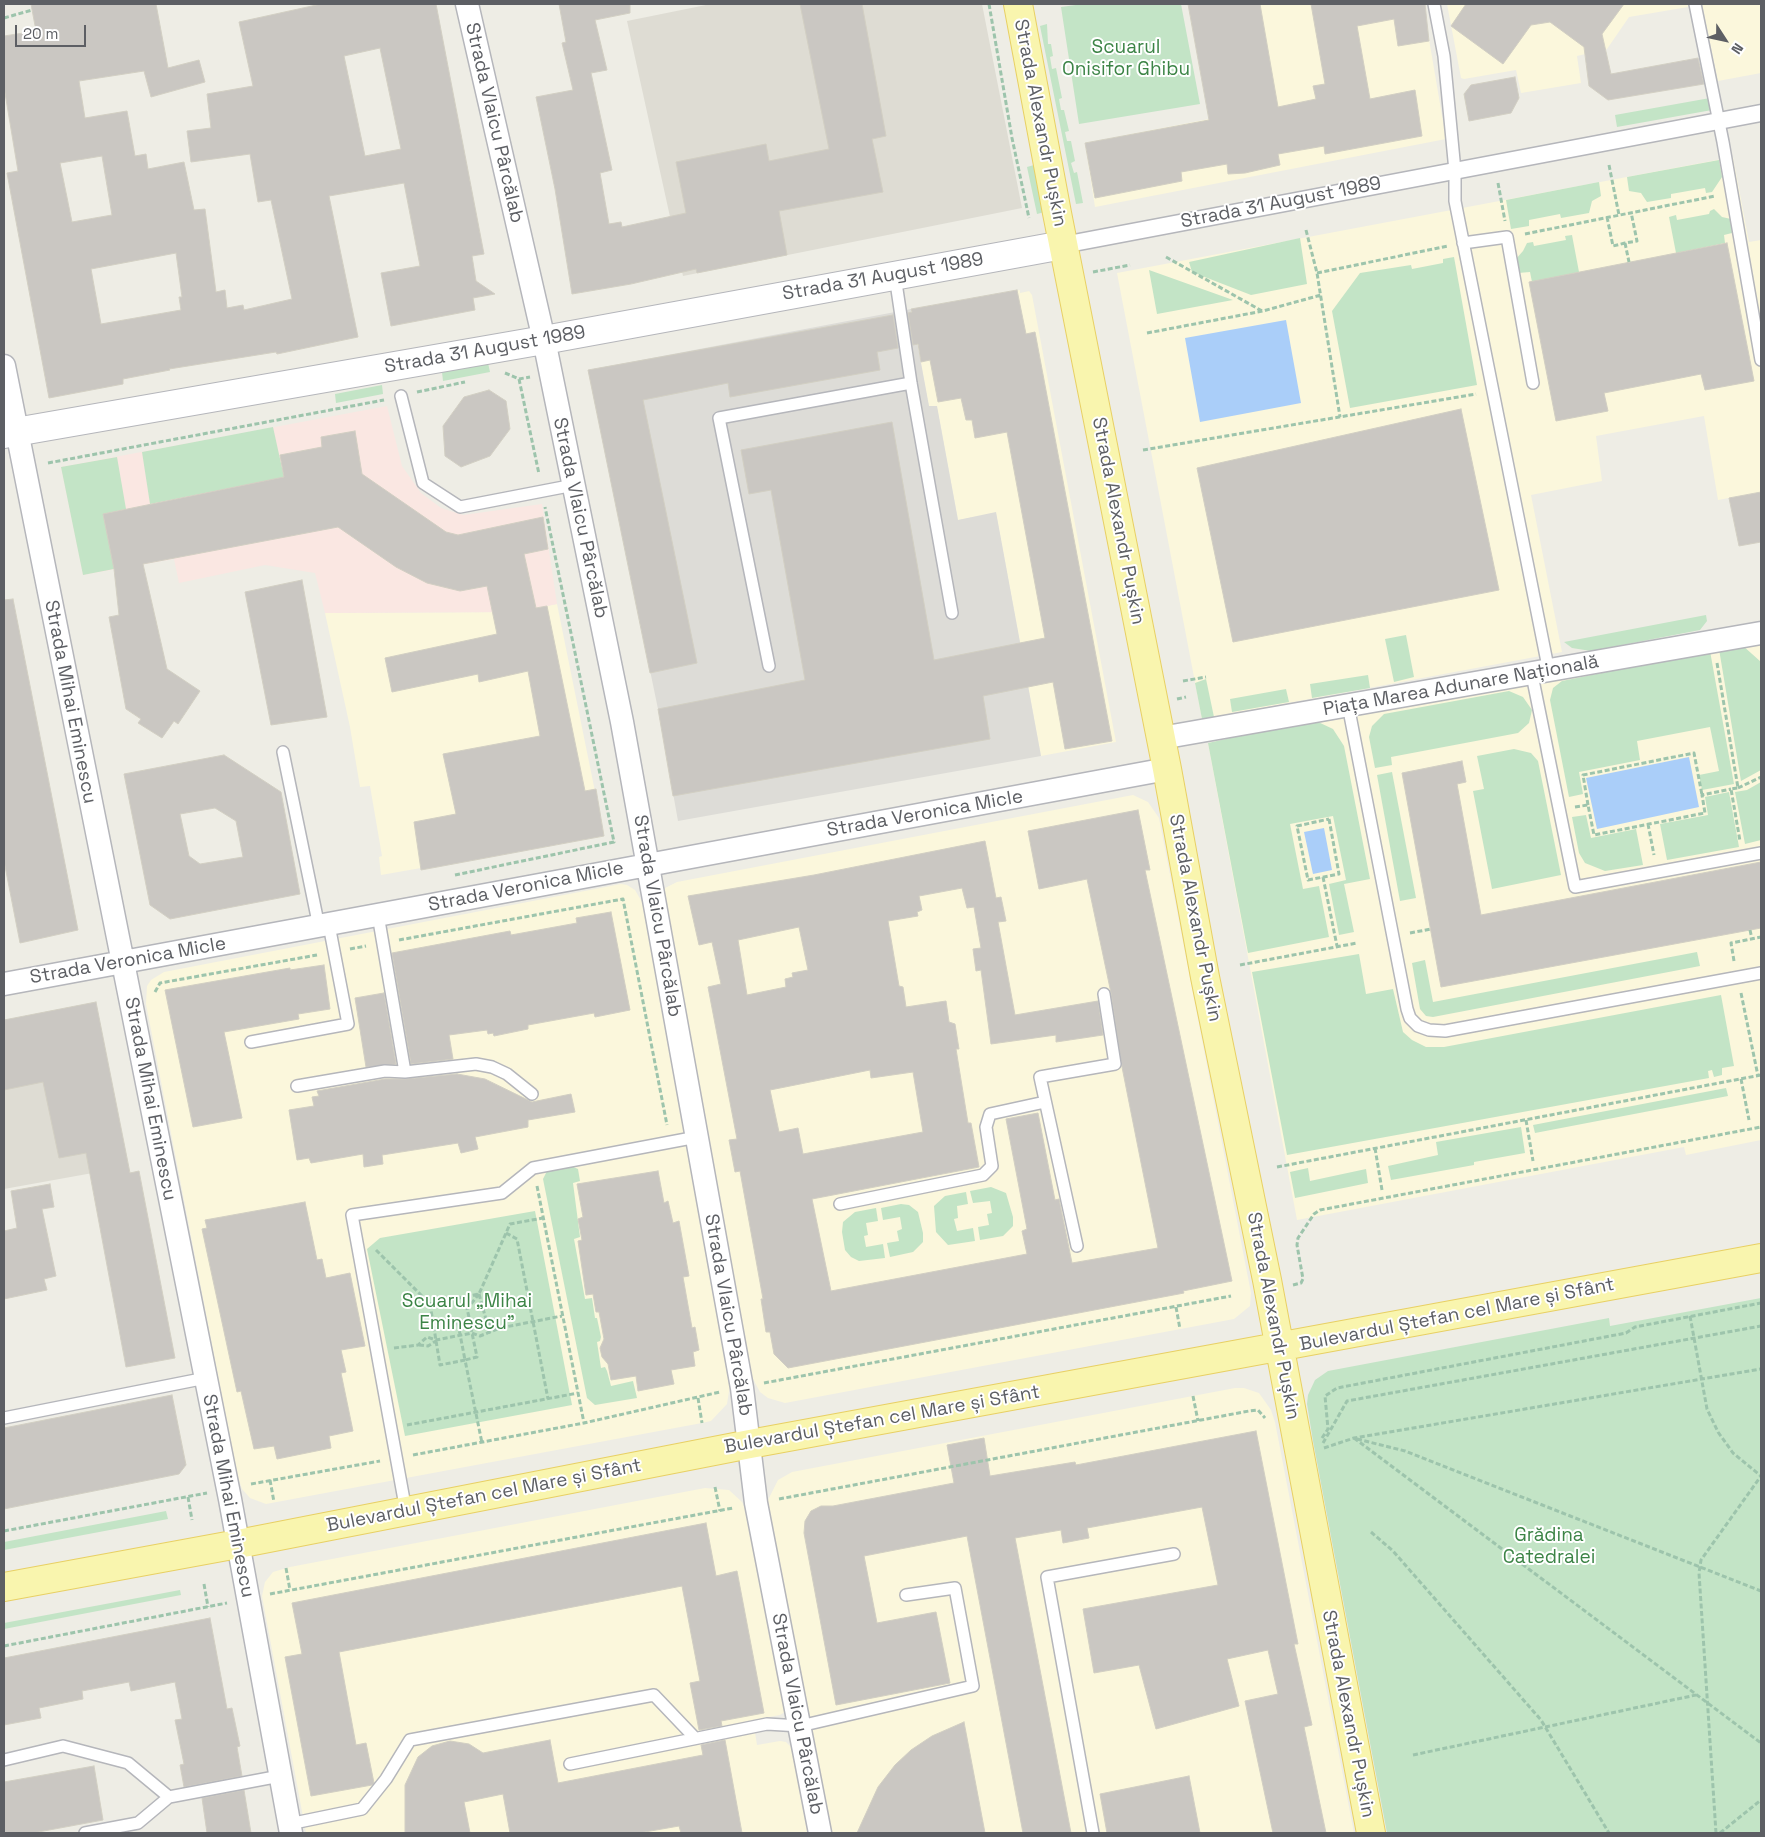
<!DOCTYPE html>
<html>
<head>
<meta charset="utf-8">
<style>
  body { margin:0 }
  #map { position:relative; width:1765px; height:1837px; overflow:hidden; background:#eeede5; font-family:"Space Grotesk",sans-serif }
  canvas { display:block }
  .frame { position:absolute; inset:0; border:5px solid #5d5f64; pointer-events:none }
  .north { position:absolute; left:1700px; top:15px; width:50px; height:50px; -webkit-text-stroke:4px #fff; paint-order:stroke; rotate:125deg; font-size:14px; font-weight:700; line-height:20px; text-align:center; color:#5d5f64 }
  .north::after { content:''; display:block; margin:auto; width:18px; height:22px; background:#5d5f64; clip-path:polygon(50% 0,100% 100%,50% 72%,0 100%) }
  .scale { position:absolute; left:15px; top:25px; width:71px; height:22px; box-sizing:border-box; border:2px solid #5d5f64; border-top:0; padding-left:6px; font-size:15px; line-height:18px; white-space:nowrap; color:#5d5f64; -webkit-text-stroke:4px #fff; paint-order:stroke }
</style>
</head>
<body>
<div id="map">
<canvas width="1765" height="1837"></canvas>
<div class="frame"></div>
<div class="north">N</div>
<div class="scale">20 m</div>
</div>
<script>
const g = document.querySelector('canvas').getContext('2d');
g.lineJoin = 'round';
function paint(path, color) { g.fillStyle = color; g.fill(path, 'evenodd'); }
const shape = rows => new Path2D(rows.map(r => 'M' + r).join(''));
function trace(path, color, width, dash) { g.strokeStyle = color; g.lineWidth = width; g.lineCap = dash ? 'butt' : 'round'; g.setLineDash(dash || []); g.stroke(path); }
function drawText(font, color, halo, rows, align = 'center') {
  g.font = font + ' "Space Grotesk",sans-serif'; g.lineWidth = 4; g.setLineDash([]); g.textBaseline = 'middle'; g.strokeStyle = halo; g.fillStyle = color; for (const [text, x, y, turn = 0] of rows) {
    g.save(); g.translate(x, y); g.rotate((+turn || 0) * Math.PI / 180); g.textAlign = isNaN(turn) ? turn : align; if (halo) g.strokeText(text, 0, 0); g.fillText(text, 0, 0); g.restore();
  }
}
const commercial = shape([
  [1188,4,1423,4,1446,139,1095,207,1085,143,1209,119],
  [1447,4,1688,4,1688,7,1629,17,1607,49,1577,56,1581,83,1521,93,1516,70,1464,79,1461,78],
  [1702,4,1761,4,1761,73,1718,81],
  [1733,157,1749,242,1761,240,1761,492,1718,500,1704,416,1596,436,1602,481,1531,495,1562,652,1202,719,1117,273],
  [1020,290,1020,293,1029,291,1032,295,1116,742,1041,756,996,513,958,520,937,407,929,407,911,309],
  [557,604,604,836,381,875,379,857,382,856,370,786,360,787,350,727,325,613,517,612],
  [1761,642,1761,1140,1686,1155,1684,1147,1297,1220,1208,743],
  [1133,795,1148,802,1159,818,1251,1293,1250,1306,1234,1319,785,1403,768,1398,760,1392,752,1377,663,898,665,888,677,882],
  [621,884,627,885,635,890,642,902,731,1379,727,1404,711,1421,702,1423,266,1504,250,1498,242,1489,237,1474,146,1004,147,986,151,980,164,972],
  [1235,1388,1244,1388,1259,1393,1271,1410,1275,1422,1354,1833,831,1833,767,1502,778,1480,792,1472],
  [705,1488,729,1490,742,1502,746,1510,786,1711,780,1715,753,1720,757,1745,780,1741,786,1742,793,1749,809,1833,306,1833,262,1596,265,1582,273,1572,290,1567]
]);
const industrial = shape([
  [911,309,929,406,937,406,958,520,996,512,1041,756,678,821,658,709,588,370]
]);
const education = shape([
  [711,4,982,4,1022,208,683,276,627,21],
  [96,1002,124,1146,126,1167,4,1189,4,1020]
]);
const medical = shape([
  [387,406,402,466,421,493,441,508,463,515,542,504,557,604,517,612,325,613,315,573,265,565,179,583,174,559,83,575,61,467]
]);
const green = shape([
  [1083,4,1181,4,1200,104,1079,124,1061,7],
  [1047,24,1048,44,1051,44,1053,56,1050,57,1052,69,1056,68,1062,98,1059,99,1061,110,1064,110,1069,131,1065,132,1067,141,1071,141,1075,161,1071,163,1074,173,1077,172,1083,203,1076,204,1040,26],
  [1710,98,1712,110,1617,127,1615,115],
  [1719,160,1722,177,1712,192,1706,193,1705,188,1671,194,1671,198,1647,202,1641,193,1629,191,1627,177],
  [1034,165,1045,212,1037,214,1027,167],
  [1599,182,1601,196,1592,201,1589,213,1561,218,1560,214,1529,220,1529,226,1511,229,1506,200],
  [1714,209,1722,217,1731,219,1732,233,1724,235,1725,243,1676,253,1669,217,1676,215,1677,220,1709,214,1710,211],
  [1572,235,1579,272,1532,282,1530,272,1518,273,1516,259,1523,251,1527,243,1533,242,1534,246,1566,240,1565,236],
  [1300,238,1307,284,1251,295,1192,272,1189,262],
  [1454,257,1477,385,1350,408,1332,311,1360,273,1411,265,1412,269,1443,263,1443,259],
  [1149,270,1233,300,1157,314],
  [488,363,490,372,443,381,442,372],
  [382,385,383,394,336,403,335,394],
  [273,427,284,477,150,504,142,452],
  [117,457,126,509,103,514,114,569,83,575,61,467],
  [1706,615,1707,621,1700,630,1591,651,1572,648,1564,642],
  [1406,635,1414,677,1394,682,1385,639],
  [1742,645,1761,662,1761,770,1741,781,1719,649],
  [1710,651,1734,784,1702,790,1699,775,1719,771,1710,727,1637,741,1640,760,1579,772,1583,794,1569,797,1550,700,1553,688,1562,681],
  [1368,675,1370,688,1312,698,1310,684],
  [1206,679,1214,717,1202,719,1195,683],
  [1286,689,1289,702,1232,712,1230,699],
  [1509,691,1523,697,1532,710,1529,723,1518,733,1391,757,1392,765,1375,768,1369,737,1372,726,1384,714],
  [1316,721,1333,729,1344,746,1370,879,1344,884,1354,932,1339,935,1329,884,1346,880,1333,816,1290,824,1303,889,1319,886,1329,937,1248,953,1208,743,1302,722],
  [1514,749,1531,753,1538,761,1561,875,1492,889,1473,791,1484,789,1477,756],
  [1392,772,1416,898,1400,901,1377,775],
  [1761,782,1761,840,1745,844,1735,792,1747,790],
  [1729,792,1739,847,1667,860,1660,824,1708,815,1705,797],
  [1586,815,1591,838,1636,829,1643,865,1605,871,1585,863,1579,853,1572,817],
  [1697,952,1700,966,1433,1017,1426,1016,1420,1009,1412,963,1425,960,1433,1002],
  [1359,954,1366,994,1393,989,1403,1032,1412,1040,1426,1047,1444,1047,1721,995,1734,1066,1722,1068,1722,1075,1714,1077,1712,1070,1708,1071,1709,1078,1287,1155,1252,972],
  [1726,1088,1728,1096,1535,1133,1533,1125],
  [1521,1127,1525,1153,1474,1162,1474,1165,1391,1180,1388,1166,1438,1155,1436,1142],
  [571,1166,578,1169,580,1181,573,1183,580,1237,574,1239,585,1299,592,1298,595,1318,597,1318,601,1337,600,1341,597,1342,601,1368,605,1367,607,1371,611,1386,633,1381,637,1398,595,1405,587,1398,543,1179,547,1171],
  [1308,1168,1310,1181,1366,1169,1368,1183,1295,1198,1290,1172],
  [991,1187,1006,1193,1013,1217,1013,1226,1003,1236,980,1240,978,1227,989,1225,987,1214,992,1213,990,1201,973,1203,970,1191],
  [966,1192,968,1204,957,1206,958,1218,954,1219,957,1231,973,1228,975,1241,948,1245,936,1232,934,1206,945,1196],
  [901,1204,909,1205,918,1212,923,1233,923,1242,913,1252,890,1257,887,1243,899,1241,897,1231,902,1229,900,1217,883,1220,881,1208],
  [876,1208,878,1221,866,1223,868,1235,864,1236,866,1247,883,1244,885,1258,859,1261,851,1257,845,1250,842,1232,843,1222,855,1212],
  [535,1211,572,1405,405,1436,367,1249,380,1238],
  [1761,1298,1761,1833,1387,1833,1313,1441,1307,1404,1308,1395,1315,1380,1328,1371,1609,1318,1610,1326],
  [166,1511,168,1519,4,1550,4,1542],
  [180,1590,181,1595,4,1629,4,1623]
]);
const water = shape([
  [1286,320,1301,403,1200,422,1185,338],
  [1689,757,1699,807,1597,829,1586,778],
  [1324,828,1332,870,1313,874,1304,832]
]);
const building = shape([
  [31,4,156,4,168,68,199,60,205,82,151,97,144,71,79,81,85,118,127,111,135,156,146,154,148,169,184,162,194,210,205,209,216,292,225,290,227,308,243,305,244,310,292,299,271,200,258,202,250,154,191,162,187,131,211,128,207,94,253,86,239,22,321,4,436,4,484,254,472,256,476,281,495,294,473,298,475,310,391,326,381,273,420,266,404,183,329,196,358,337,277,354,276,352,169,369,170,370,123,379,123,384,49,398,7,173,18,171,4,87,4,36,36,31,31,4],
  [380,48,401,149,365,156,344,56,380,48],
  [102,156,112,215,72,222,60,163,102,156],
  [176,253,182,297,179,297,181,310,101,324,91,269,176,253],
  [559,4,630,4,630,13,595,20,607,70,591,73,612,170,600,173,609,224,621,222,622,227,686,213,676,162,766,144,769,161,829,149,800,4,862,4,886,136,872,139,883,192,779,211,787,255,697,273,696,269,631,284,572,294,555,189,536,97,573,90,562,43,566,42,559,4],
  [1188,4,1260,4,1278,107,1316,99,1313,86,1325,84,1311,4,1425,4,1429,41,1398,46,1394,19,1357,26,1370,99,1415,90,1422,136,1325,154,1324,146,1278,154,1280,165,1245,173,1228,174,1227,164,1181,172,1182,181,1095,198,1085,143,1209,120,1188,4],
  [1466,4,1624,4,1602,34,1611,74,1698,58,1704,84,1608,100,1589,86,1584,47,1550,22,1531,25,1503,64,1451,26,1466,4],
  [1515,77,1519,98,1511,113,1469,121,1464,94,1471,85,1515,77],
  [1727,243,1754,381,1705,390,1701,374,1604,393,1608,411,1556,421,1529,282,1727,243],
  [1017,290,1026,334,1035,332,1112,741,1065,749,1053,682,983,696,990,739,673,796,658,709,805,680,771,490,749,494,741,450,892,422,934,660,1045,638,1007,432,975,438,972,420,966,420,961,398,938,402,930,360,921,362,918,344,913,345,908,313,912,312,911,309,1017,290],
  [893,315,898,348,877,352,880,370,730,397,728,383,643,400,697,663,650,673,588,370,893,315],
  [489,390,506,401,510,429,490,456,461,467,445,456,443,426,464,397,489,390],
  [1461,409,1499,590,1233,642,1197,468,1461,409],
  [355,431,362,474,446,532,458,535,543,517,548,549,524,554,536,608,547,606,585,791,596,789,604,836,421,870,414,822,456,814,443,754,540,736,528,671,479,682,478,674,392,692,385,658,497,634,487,586,460,591,427,583,396,567,338,527,143,564,167,669,200,691,178,724,174,721,162,738,138,723,141,719,126,709,109,617,119,615,114,569,103,514,284,477,280,455,322,447,321,437,355,431],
  [1761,492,1761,542,1739,546,1729,498,1761,492],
  [302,580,327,717,271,725,245,592,302,580],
  [13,599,78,930,20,943,4,861,4,600,13,599],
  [224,755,281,792,300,894,170,919,150,905,124,774,224,755],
  [215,808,236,821,243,857,200,864,189,856,180,814,215,808],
  [1462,761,1466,782,1457,784,1481,915,1761,862,1761,928,1441,987,1402,773,1462,761],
  [1138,810,1150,870,1145,870,1232,1281,1183,1291,1184,1293,788,1368,774,1354,770,1332,766,1332,761,1299,763,1299,740,1171,735,1172,729,1140,737,1139,708,987,721,984,712,942,699,945,688,896,814,875,985,841,996,898,1001,897,1006,921,998,922,1015,1015,1098,1001,1103,1035,1056,1042,1056,1035,991,1044,981,970,976,971,973,949,981,948,974,907,967,908,962,888,919,896,922,910,917,912,918,916,888,921,899,986,903,987,906,1007,946,1001,949,1022,955,1024,959,1049,956,1049,968,1123,971,1123,979,1167,812,1199,831,1291,1027,1254,1022,1231,1027,1229,1006,1119,1038,1113,1055,1200,1059,1199,1072,1263,1158,1248,1122,1067,1111,993,1087,879,1039,889,1028,831,1138,810],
  [799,927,808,970,792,973,793,977,785,979,786,987,747,995,738,940,799,927],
  [870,1070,871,1078,913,1072,923,1132,803,1154,798,1128,779,1132,770,1090,870,1070],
  [611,912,630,1010,595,1017,594,1013,528,1025,528,1029,494,1036,493,1033,488,1034,487,1030,449,1035,453,1059,411,1064,392,953,510,931,511,935,577,923,576,918,611,912],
  [324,965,330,1009,298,1014,299,1019,224,1032,242,1118,193,1127,165,990,290,968,290,970,324,965],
  [384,993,396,1064,366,1067,355,998,384,993],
  [96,1002,130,1173,139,1171,175,1358,126,1367,86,1153,59,1158,43,1082,4,1090,4,1020,96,1002],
  [457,1074,485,1079,532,1102,571,1094,575,1112,528,1120,528,1127,475,1137,478,1149,461,1153,458,1143,382,1155,383,1164,364,1167,363,1154,311,1163,309,1158,297,1160,289,1110,314,1106,312,1097,319,1096,317,1091,385,1079,406,1079,457,1074],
  [658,1171,664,1203,668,1201,673,1223,679,1221,689,1276,683,1277,692,1328,695,1327,699,1350,693,1352,695,1366,671,1370,674,1384,638,1391,636,1376,611,1380,608,1364,602,1357,600,1348,604,1339,599,1312,596,1312,593,1294,586,1295,578,1241,582,1240,578,1219,583,1217,577,1184,658,1171],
  [50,1184,54,1207,42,1209,56,1276,44,1279,47,1290,4,1299,4,1231,17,1228,11,1191,50,1184],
  [305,1202,317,1260,322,1259,326,1278,350,1273,365,1346,341,1350,346,1372,341,1373,353,1431,329,1436,331,1448,277,1459,274,1446,254,1449,241,1391,237,1392,202,1229,207,1228,205,1220,305,1202],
  [172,1395,186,1465,179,1474,4,1509,4,1428,172,1395],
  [1256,1431,1298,1644,1294,1644,1312,1725,1304,1727,1326,1833,1273,1833,1245,1701,1278,1694,1268,1650,1227,1659,1239,1706,1156,1729,1139,1665,1094,1673,1083,1609,1218,1585,1202,1507,1087,1528,1089,1538,1063,1543,1061,1530,1015,1538,1071,1833,1023,1833,967,1536,864,1556,877,1623,936,1612,950,1683,836,1705,804,1533,805,1521,811,1511,821,1506,833,1506,954,1483,947,1445,984,1438,990,1476,1075,1462,1076,1465,1256,1431],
  [706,1523,716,1576,737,1571,764,1713,721,1721,722,1726,699,1730,690,1683,700,1681,682,1586,339,1652,356,1745,366,1743,374,1783,372,1785,311,1796,285,1657,302,1654,292,1603,706,1523],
  [210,1618,227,1709,232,1708,240,1746,237,1747,242,1776,184,1787,180,1765,184,1764,175,1720,182,1719,175,1682,131,1691,129,1682,82,1691,83,1699,39,1708,41,1718,4,1725,4,1658,210,1618],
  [964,1722,985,1833,857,1833,878,1787,895,1765,911,1750,932,1736,964,1722],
  [550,1740,558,1783,703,1755,701,1745,725,1740,742,1833,681,1833,679,1826,639,1833,510,1833,503,1794,464,1802,470,1833,405,1833,405,1785,418,1757,432,1746,450,1741,469,1744,483,1753,550,1740],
  [94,1766,103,1820,33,1833,4,1833,4,1782,94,1766],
  [1189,1776,1200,1833,1107,1833,1100,1794,1189,1776],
  [244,1790,251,1833,207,1833,202,1798,244,1790]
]);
const path = shape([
  [989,4,1012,138,1029,218],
  [4,18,32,10],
  [1609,165,1619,215],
  [1498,183,1505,221],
  [1607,217,1613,246,1625,243,1637,241,1631,212],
  [1306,230,1317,273,1340,417],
  [1525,234,1715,196],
  [1625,243,1629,262],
  [1166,257,1262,311],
  [1093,272,1130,265],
  [1317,273,1448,246],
  [1147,333,1263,311,1321,295],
  [505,373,519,379,530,377],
  [519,379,539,474],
  [417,392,465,382],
  [1143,450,1476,394],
  [48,463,384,400],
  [1717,663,1738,788,1731,789,1740,841],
  [1183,681,1206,677],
  [1177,699,1186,697],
  [1738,788,1761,777],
  [1588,805,1583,775,1694,753,1702,795],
  [1575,807,1588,805,1594,835,1705,813,1702,795,1731,789],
  [1329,819,1339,874,1308,880,1297,826,1329,819],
  [1648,824,1654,855],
  [455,875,614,842,545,507],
  [1323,877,1337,946],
  [1750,930,1752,939],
  [1410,933,1431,929],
  [399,940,623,899,667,1125],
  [350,949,366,946],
  [1734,961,1731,943,1761,937],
  [1240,965,1357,943],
  [155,992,160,983,317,955],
  [1741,993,1758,1076],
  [1741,1079,1749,1120],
  [1526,1120,1533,1161],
  [1375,1148,1382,1190],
  [1277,1167,1761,1075],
  [537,1186,584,1423],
  [506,1233,517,1239,548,1399],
  [376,1250,430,1304,479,1294,510,1224,543,1218],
  [1293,1285,1301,1283,1303,1279,1297,1245,1298,1238,1314,1214,1320,1210,1761,1127],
  [479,1294,467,1309,470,1321,472,1333,477,1357,465,1360,458,1324,470,1321,487,1323,489,1334],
  [479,1294,487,1323,500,1328,562,1316],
  [430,1304,440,1365,465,1360,482,1443],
  [1176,1307,1180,1329],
  [1690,1316,1707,1409,1718,1432,1733,1453,1761,1476],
  [419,1345,428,1346,436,1341],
  [394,1348,418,1345,427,1337,436,1340,472,1333,480,1336,500,1328],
  [764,1383,1231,1296],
  [1193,1396,1198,1421],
  [698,1398,702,1423],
  [407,1425,578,1393],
  [1322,1438,1328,1429,1325,1396,1337,1388,1626,1333,1635,1327,1761,1303],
  [1354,1438,1761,1743],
  [1357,1439,1405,1451,1761,1591],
  [1323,1443,1347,1401,1761,1326],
  [1324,1448,1354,1438,1761,1369],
  [413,1455,584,1423,720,1392],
  [270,1480,274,1502],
  [251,1484,380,1461],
  [715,1487,720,1511],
  [188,1497,192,1520],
  [779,1499,1249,1411,1258,1410,1265,1418],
  [4,1531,207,1493],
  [1371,1532,1393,1551,1541,1720,1609,1833],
  [286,1568,290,1590],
  [204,1584,208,1607],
  [270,1594,733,1508],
  [4,1646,227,1603],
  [1413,1755,1696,1695],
  [1716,1833,1699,1573,1701,1560,1761,1476],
  [1720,1833,1761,1800]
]);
const service = shape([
  [1434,4,1444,56,1455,171,1455,201,1549,672],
  [1695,4,1723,142,1761,360],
  [1463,243,1507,237,1533,383],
  [895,276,911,383,952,613],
  [401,396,423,483,460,507,574,485],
  [769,666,719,418,911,383],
  [1532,675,1575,887,1761,853],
  [1348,705,1407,1009,1410,1018,1418,1026,1429,1030,1445,1031,1761,973],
  [283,752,319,927],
  [378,915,405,1072,476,1064,492,1067,507,1074,532,1094],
  [251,1042,348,1024,329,925],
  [297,1086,385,1071,405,1072],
  [840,1204,983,1175,992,1166,986,1127,990,1114,1045,1102],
  [1077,1246,1040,1077,1115,1064,1104,994],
  [4,1418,206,1378],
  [406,1511,352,1215,502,1193,533,1168,697,1137],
  [4,1760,63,1746,128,1763,169,1797],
  [570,1764,767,1724,800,1726,973,1686,955,1588,906,1595],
  [289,1824,362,1809,386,1779,410,1740,654,1695,695,1738],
  [85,1833,138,1823,169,1797,280,1776],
  [1093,1833,1047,1577,1174,1554]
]);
const pedestrian = shape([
  [1063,245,1761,113]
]);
const minor = shape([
  [467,4,544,340,622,722,742,1388,756,1503,820,1833],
  [4,366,230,1499,291,1833],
  [1161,738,1761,633],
  [4,984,1167,769]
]);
const tertiary = shape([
  [4,434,544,340,1063,245]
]);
const primary = shape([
  [1018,4,1057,213,1167,769,1205,977,1267,1280,1371,1833],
  [4,1587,238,1544,750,1444,1761,1258]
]);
const parkNames = [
  ["Scuarul",1126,48],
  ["Onisifor Ghibu",1126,70],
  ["Scuarul „Mihai",467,1302],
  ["Eminescu”",467,1324],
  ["Grădina",1549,1536],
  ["Catedralei",1549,1558]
];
const streetNames = [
  ["Strada Vlaicu Pârcălab",494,123,77],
  ["Strada Alexandr Pușkin",1040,123,79],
  ["Strada 31 August 1989",1281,203,-11],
  ["Strada 31 August 1989",883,277,-10],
  ["Strada 31 August 1989",485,350,-10],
  ["Strada Vlaicu Pârcălab",580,518,78],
  ["Strada Alexandr Pușkin",1118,521,79],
  ["Piața Marea Adunare Națională",1461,686,-10],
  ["Strada Mihai Eminescu",70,702,79],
  ["Strada Veronica Micle",925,814,-10],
  ["Strada Veronica Micle",526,887,-11],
  ["Strada Vlaicu Pârcălab",657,916,80],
  ["Strada Alexandr Pușkin",1195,918,79],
  ["Strada Veronica Micle",128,961,-10],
  ["Strada Mihai Eminescu",150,1099,79],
  ["Strada Vlaicu Pârcălab",728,1315,80],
  ["Bulevardul Ștefan cel Mare și Sfânt",1457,1315,-11],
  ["Strada Alexandr Pușkin",1273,1316,79],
  ["Bulevardul Ștefan cel Mare și Sfânt",882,1420,-10],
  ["Strada Mihai Eminescu",228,1496,79],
  ["Bulevardul Ștefan cel Mare și Sfânt",484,1496,-11],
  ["Strada Vlaicu Pârcălab",797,1714,79],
  ["Strada Alexandr Pușkin",1348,1714,79]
];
paint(commercial, '#fbf7dc');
paint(industrial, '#dddcd7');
paint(education, '#dedcd3');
paint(medical, '#fae7e2');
paint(green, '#c3e4c6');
paint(water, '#aacef9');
paint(building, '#cac7c2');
trace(building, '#d2cfc3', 1);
trace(service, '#b5b6bb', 14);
trace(pedestrian, '#b5b6bb', 19);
trace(minor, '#b5b6bb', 25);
trace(tertiary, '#b5b6bb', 30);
trace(primary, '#e8d064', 30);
trace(path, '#9dc4ac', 3, [5, 2.5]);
trace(service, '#fff', 11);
trace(pedestrian, '#fff', 16);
trace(minor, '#fff', 22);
trace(tertiary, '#fff', 28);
trace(primary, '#f9f5ae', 28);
drawText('19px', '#3c8446', '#fff', parkNames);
drawText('19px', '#5d5f64', '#fff', streetNames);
</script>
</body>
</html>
